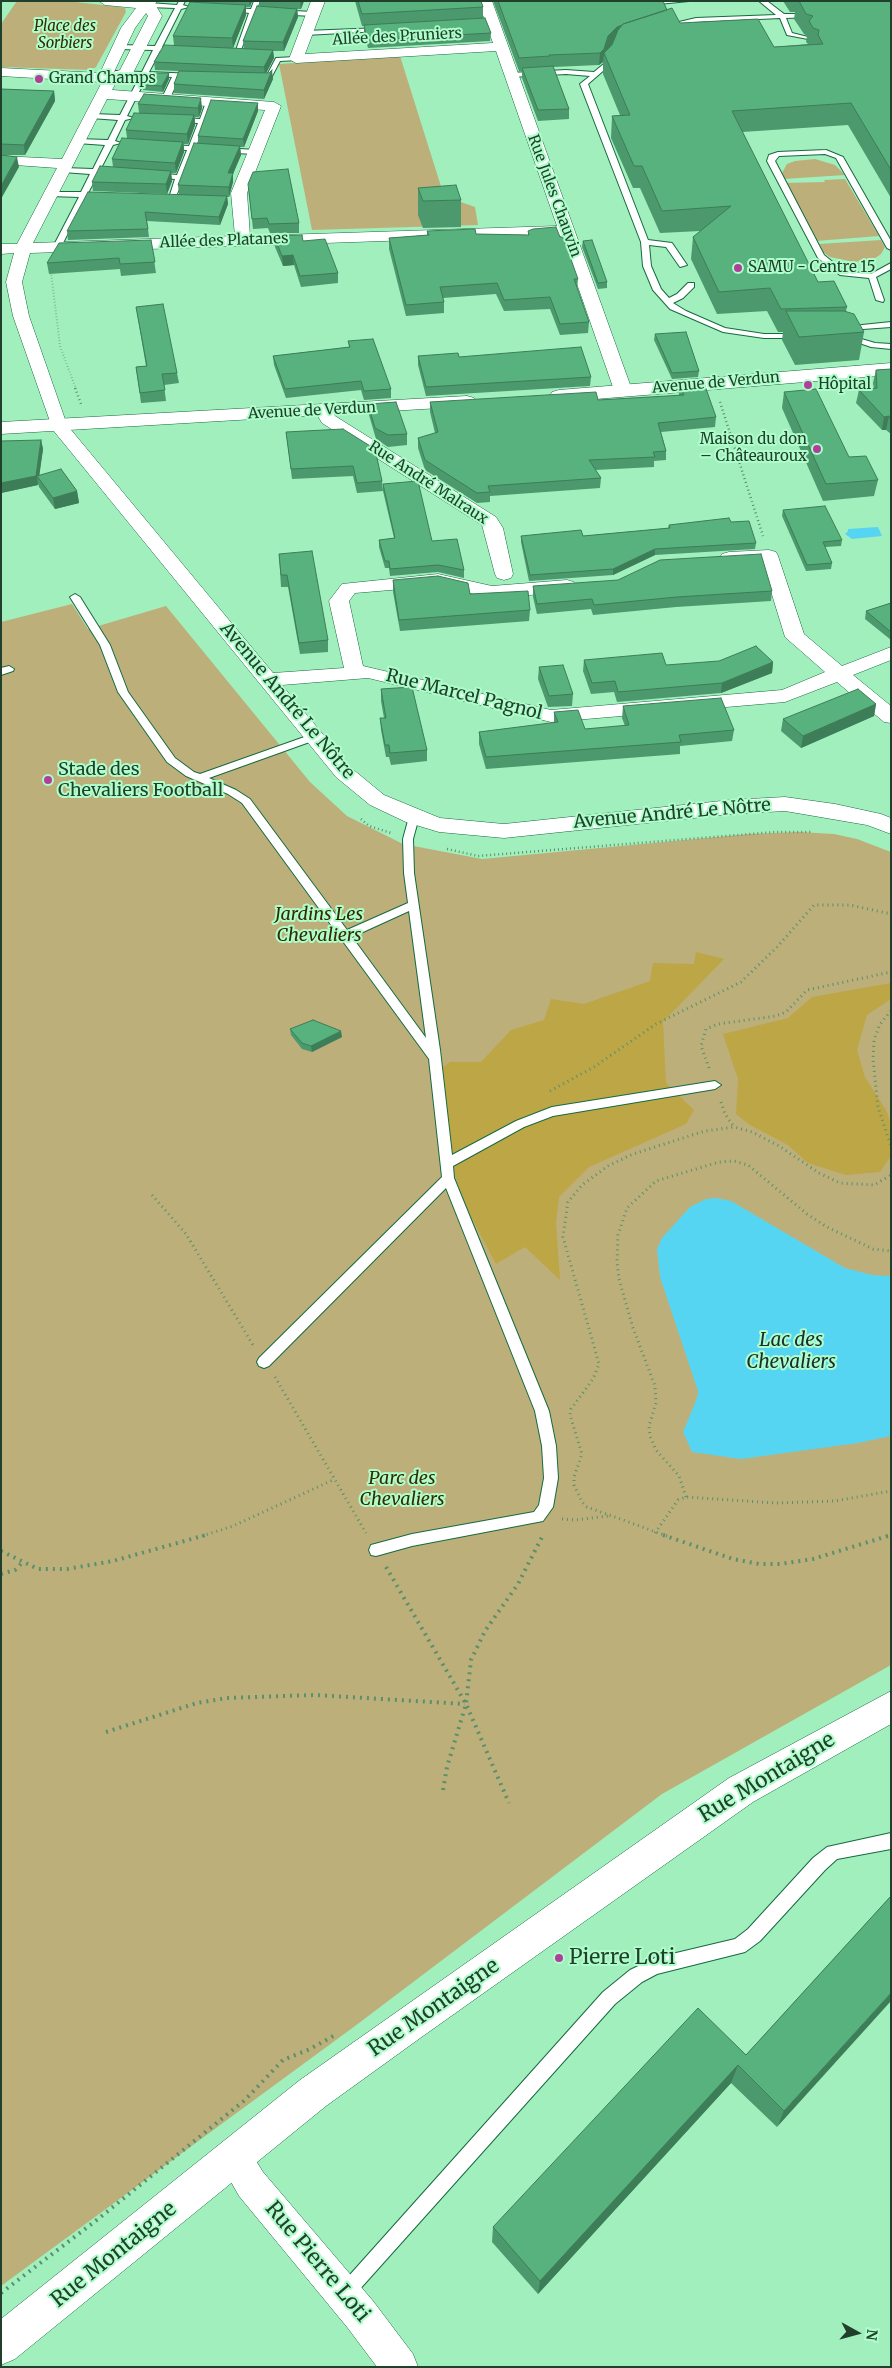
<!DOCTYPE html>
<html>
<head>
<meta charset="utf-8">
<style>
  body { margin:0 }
  #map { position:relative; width:892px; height:2368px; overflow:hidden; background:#a1efbd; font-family:Merriweather,serif }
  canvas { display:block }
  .frame { position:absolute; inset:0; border:2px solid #20402c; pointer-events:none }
  .north { position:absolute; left:832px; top:2308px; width:50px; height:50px; -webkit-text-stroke:4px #aefdca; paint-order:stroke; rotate:97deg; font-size:14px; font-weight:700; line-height:20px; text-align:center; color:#20402c }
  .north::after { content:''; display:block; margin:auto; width:18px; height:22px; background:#20402c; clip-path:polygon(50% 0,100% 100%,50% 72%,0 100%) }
</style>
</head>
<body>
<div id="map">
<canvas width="892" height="2368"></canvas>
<div class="frame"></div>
<div class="north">N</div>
</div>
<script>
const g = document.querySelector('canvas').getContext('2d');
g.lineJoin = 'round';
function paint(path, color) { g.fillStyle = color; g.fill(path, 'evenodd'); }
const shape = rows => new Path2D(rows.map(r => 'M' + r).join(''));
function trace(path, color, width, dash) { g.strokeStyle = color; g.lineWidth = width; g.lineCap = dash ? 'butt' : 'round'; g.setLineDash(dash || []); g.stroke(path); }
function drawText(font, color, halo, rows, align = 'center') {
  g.font = font + ' Merriweather,serif'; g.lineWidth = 4; g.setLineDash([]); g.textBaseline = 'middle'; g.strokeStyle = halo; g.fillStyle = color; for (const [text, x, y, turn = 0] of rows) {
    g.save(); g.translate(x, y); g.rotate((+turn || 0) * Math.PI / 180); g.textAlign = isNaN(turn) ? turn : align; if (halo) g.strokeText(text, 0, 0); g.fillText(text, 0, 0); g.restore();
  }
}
const green = shape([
  [17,1,67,1,120,7,125,8,126,12,96,67,91,70,1,67,1,24],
  [400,56,444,196,475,207,478,225,312,230,279,64],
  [815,159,835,165,845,175,784,179,782,173,787,164,795,161],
  [845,179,879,236,816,241,784,183,825,182,824,180],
  [881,240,885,247,881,254,874,259,854,262,830,257,823,252,819,244],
  [72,604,88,629,166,606,310,782,347,816,403,844,482,859,749,834,800,832,834,834,857,839,891,852,891,1665,662,1794,355,2026,1,2286,1,622]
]);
const forest = shape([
  [696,952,724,959,663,1022,666,1083,694,1110,686,1124,589,1167,559,1197,556,1223,560,1280,525,1247,496,1264,469,1213,453,1171,439,1070,450,1062,481,1062,511,1030,544,1020,551,999,584,1004,650,981,653,963,694,964],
  [891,983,891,999,867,1015,857,1050,865,1077,887,1112,891,1126,891,1156,880,1172,846,1175,808,1163,788,1145,750,1125,736,1114,738,1079,723,1034,788,1018,812,997]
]);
const water = shape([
  [878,527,882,536,852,539,845,534,848,531,848,529],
  [716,1198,731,1201,845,1268,872,1275,891,1276,891,1436,858,1443,741,1459,692,1452,683,1432,697,1398,698,1391,660,1277,657,1249,662,1238,690,1207,706,1199]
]);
const pathFar3 = shape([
  [51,272,60,346,76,389]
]);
const pathFar2 = shape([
  [75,388,81,404],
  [720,402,763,536],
  [361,819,369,826,391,833],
  [447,849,478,856,775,832,812,832]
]);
const pathFar1 = shape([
  [891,1011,880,1024,874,1040,873,1059,878,1107,891,1146],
  [709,1068,701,1046,706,1029,718,1024,776,1016,786,1012,807,990,891,972],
  [550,1091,594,1067,656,1024,741,982,777,947,814,905,850,905,891,914],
  [721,1102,725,1114,734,1127],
  [152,1195,186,1234,253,1345],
  [275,1377,366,1533],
  [686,1497,679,1476,656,1450,650,1436,649,1426,656,1403,655,1386,633,1328,619,1279,617,1262,618,1235,627,1208,656,1181,719,1162,734,1161,748,1165,807,1214,827,1227,873,1249,891,1251],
  [562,1519,575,1520,608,1516],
  [655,1533,678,1500,686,1497,776,1503,835,1501,891,1491],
  [202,1536,233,1526,335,1479],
  [667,1536,587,1507,582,1502,574,1485,574,1477,582,1454,570,1415,571,1409,593,1379,599,1364,563,1237,568,1202,582,1185,608,1166,633,1154,705,1131,734,1127,752,1132,779,1146,819,1173,840,1183,874,1185,891,1175],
  [887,1536,891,1535]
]);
const path = shape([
  [663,1535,733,1559,759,1564,780,1564,813,1559,891,1535],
  [1,1551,38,1569,67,1569,113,1561,206,1535],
  [386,1567,466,1704,509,1803],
  [1,1574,15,1570,22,1563],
  [106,1732,197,1703,227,1698,315,1695,465,1704],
  [443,1790,447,1767,466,1704,471,1660,485,1631,518,1584,542,1537],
  [1,2293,98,2219,245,2100,283,2060,310,2049,335,2035]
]);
const lane = shape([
  [179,1,185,1,183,5,189,7,181,9,162,47,170,49,160,51,149,72,194,74,198,76,194,78,179,78,170,98,166,100,162,98,172,77,147,76,127,116,134,118,125,120,115,141,121,143,113,145,100,170,104,172,98,174,88,193,94,195,86,197,61,247,54,249,53,247,79,197,50,196,46,194,50,192,81,192,90,174,63,172,59,170,63,168,93,169,105,145,77,143,73,141,77,139,108,140,118,120,91,118,87,116,91,114,120,115,140,76,116,75,112,73,116,71,142,72,153,50,120,49,117,47,120,45,155,46,175,8,149,7,146,5,149,3,177,5,179,1],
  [254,1,260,1,257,9,313,12,316,14,313,16,256,13,240,52,235,53,249,13,228,10,231,8,251,9,254,1],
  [647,1,689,1,648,5,645,3,647,1],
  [759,1,767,1,784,14,813,14,813,16,811,17,786,18,792,33,808,37,808,39,787,35,780,18,696,22,665,28,662,26,696,18,776,15,759,1],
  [382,28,382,30,380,31,305,35,302,33,305,31,382,28],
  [609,53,614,54,611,64,588,84,648,240,672,243,687,265,680,267,666,247,649,245,651,266,661,289,669,298,677,294,688,283,694,283,694,287,683,298,673,303,686,311,725,328,764,334,798,334,802,336,801,338,764,338,723,332,670,309,653,290,643,266,641,242,580,84,590,76,566,74,511,77,507,75,511,73,566,70,594,72,605,63,609,53],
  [296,57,299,59,298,60,280,61,270,80,261,81,257,79,266,77,276,58,296,57],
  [210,100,214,102,196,146,255,150,259,152,255,154,194,151,175,199,168,201,175,179,155,177,151,175,155,173,177,175,187,150,167,149,163,147,167,145,189,146,198,123,178,122,174,120,178,118,200,119,206,102,210,100],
  [826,150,843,157,891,241,891,250,887,248,836,158,825,154,779,156,775,161,824,255,835,264,845,271,871,274,891,263,891,269,876,277,884,300,883,302,876,300,869,278,840,275,818,258,767,161,769,155,778,152,826,150],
  [891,322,891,327,863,329,848,335,875,343,891,344,891,349,871,347,836,335,862,325,891,322],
  [75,594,80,597,110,645,128,692,175,758,194,772,200,774,310,735,318,735,318,739,209,778,236,790,250,799,347,930,408,903,404,873,403,839,409,817,410,814,418,814,419,817,413,839,414,873,440,1050,452,1155,516,1121,552,1107,715,1081,721,1085,715,1089,553,1116,524,1127,453,1166,454,1178,549,1411,556,1446,558,1478,553,1507,543,1521,412,1546,376,1556,371,1555,369,1550,371,1545,412,1534,534,1512,539,1505,544,1478,542,1446,535,1411,446,1188,269,1366,264,1368,259,1366,257,1362,259,1358,442,1177,429,1059,242,803,228,794,186,776,167,762,118,692,100,645,70,597,75,594],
  [409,911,426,1038,352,937,409,911],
  [9,666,14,669,13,671,1,675,1,668,9,666],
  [891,1833,891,1849,837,1859,825,1870,760,1941,745,1952,657,1974,642,1982,615,2004,351,2299,345,2302,339,2299,336,2293,339,2287,603,1992,630,1970,655,1958,735,1939,748,1929,813,1858,827,1847,891,1833]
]);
const street = shape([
  [99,1,157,1,155,4,162,16,133,73,131,76,117,81,112,90,274,102,281,106,247,193,250,236,557,226,496,51,296,63,289,59,311,1,325,1,305,54,493,43,478,1,492,1,632,390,629,394,623,395,617,394,614,390,560,235,30,253,22,282,29,316,67,425,273,673,344,668,329,601,342,584,438,574,492,586,567,580,574,582,577,586,574,590,567,592,492,598,438,586,355,593,349,601,363,666,551,710,782,690,825,672,785,637,762,562,729,564,722,562,720,558,722,554,729,552,769,550,776,552,778,556,804,634,842,666,891,647,891,660,853,675,891,706,891,723,884,722,837,682,785,702,551,722,368,678,282,685,350,767,384,795,440,818,504,824,731,800,785,797,835,804,881,814,891,818,891,834,867,825,785,811,731,814,504,838,439,832,406,822,370,805,336,777,53,430,13,316,6,282,14,253,1,254,1,244,17,244,57,168,1,164,1,156,62,159,102,82,1,76,1,68,100,73,121,28,136,8,105,5,99,1],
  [146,13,148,16,120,70,114,72,135,28,146,13],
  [107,99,265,110,231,193,235,236,33,243,107,99],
  [324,406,330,407,335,416,496,517,503,528,513,574,511,578,504,580,497,578,495,574,482,525,322,423,315,411,318,407,324,406],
  [234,2140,246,2145,263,2172,373,2301,413,2354,418,2367,377,2367,347,2327,239,2196,217,2157,222,2145,234,2140]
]);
const secondary = shape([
  [891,363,891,375,559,402,552,400,550,396,552,392,559,390,891,363],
  [467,396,474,398,476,402,474,406,1,434,1,422,467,396],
  [891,1691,891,1724,753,1802,423,2036,326,2106,15,2359,1,2365,1,2319,300,2080,729,1778,891,1691]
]);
const wall = shape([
  [195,1,252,1,250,7,246,7,246,15,233,48,244,49,243,41,260,7,259,1,304,1,301,9,297,9,298,17,284,51,273,51,274,58,266,73,273,79,264,99,174,93,174,84,179,71,155,70,154,62,174,45,173,36],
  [355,1,481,1,483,7,483,18,491,33,490,41,368,48,364,33,364,26,362,26],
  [493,1,663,1,667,10,680,23,774,47,808,44,806,42,807,36,804,34,794,19,795,12,790,12,783,1,891,1,891,198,848,125,742,132,818,282,847,307,846,311,864,332,859,360,795,365,782,340,783,332,778,332,767,311,717,314,691,259,693,237,700,231,660,233,640,188,633,188,611,138,612,116,620,115,603,74,603,62,599,65,553,67,569,109,569,119,538,121,522,78,522,71,519,71],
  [169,73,169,79,163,92,143,90,143,85],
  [1,89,54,91,55,101,25,155,1,155],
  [258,103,258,111,244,147,240,147,241,155,233,174,233,182,229,197,227,197,228,204,220,225,147,221,149,237,68,240,67,231,179,194,178,185,198,143,198,136],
  [138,104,202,108,199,117,195,117,195,125,188,144,184,144,184,152,176,173,171,173,172,181,167,194,93,191,92,182,113,167,112,159,127,138,126,130,139,113],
  [418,188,461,200,461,227,423,228,418,215],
  [249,193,299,223,299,233,270,233,268,228,253,229],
  [427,231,476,234,528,235,528,231,578,279,577,289,589,322,588,333,560,335,550,309,504,311,496,294,443,298,444,302,444,313,406,316,389,249,389,238,427,235],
  [274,236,303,241,338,273,338,283,301,287,294,265,283,266,275,247],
  [151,240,156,273,121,276,120,269,49,274,47,263],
  [583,241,607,282,607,288,598,289,582,247],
  [136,307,177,373,179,383,164,385,166,401,141,403,136,367,146,366],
  [655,334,699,371,698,377,672,379,654,340],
  [348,341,391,389,391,398,364,400,361,390,286,398,274,365,273,356,349,347],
  [418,356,459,357,591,377,590,386,426,396,418,365],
  [891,369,891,434,886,430,882,430,856,403,859,390,874,389,873,383,876,370],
  [679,385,716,417,715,427,661,432,666,451,666,460,654,461,654,467,595,470,601,478,600,488,490,496,490,502,477,503,425,470,418,448,418,438,435,433,430,412,430,402,598,400,679,396],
  [784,392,849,457,878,480,874,496,823,501,782,408],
  [368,404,407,434,407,445,388,447,376,439,369,415],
  [286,432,382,481,383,491,357,493,353,476,292,479],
  [41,440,43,449,39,475,77,491,79,503,55,509,39,487,38,483,38,485,1,493],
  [383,484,432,541,464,570,464,578,438,572,390,576,389,568,385,568,379,547,379,540,394,538,383,491],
  [783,510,842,540,841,546,825,547,832,563,831,569,806,571,782,516],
  [731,522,756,543,755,549,655,555,613,575,529,581,521,542,521,536,583,536,668,528,669,525],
  [279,554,328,640,328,652,300,654,288,587,281,587],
  [393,580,470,594,530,610,529,621,400,631,393,592],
  [533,586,772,591,771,601,676,607,593,615,591,609,537,614,533,597],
  [891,603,891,640,865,619,866,611],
  [584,660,666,665,773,662,772,673,721,693,617,702,614,692,591,694,583,671],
  [539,667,573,694,572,706,548,707,538,679],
  [381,689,427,750,427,761,391,765,389,757,386,757,381,730,380,718,384,718,381,701],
  [876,704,874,716,801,748,781,731,783,719],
  [623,706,734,730,732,741,680,746,680,754,486,769,479,744,479,732,554,723,554,712,585,729,625,726,622,718],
  [290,1029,342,1037,312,1052,302,1049,291,1035],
  [891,1896,777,2127,731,2083,538,2294,492,2242,493,2227,746,2055]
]);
const shadedWall = shape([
  [249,1,252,1,250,7],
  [300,1,304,1,301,9],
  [246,5,246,15,233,48,232,38],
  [297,9,298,17,284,51,283,42],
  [668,10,616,39,608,49,605,56,604,53,603,62,599,65,600,53,608,36,617,27],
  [273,50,274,58,265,75,264,67],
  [272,70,273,79,264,99,264,90],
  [169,73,169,79,163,92,162,86],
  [54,91,55,101,25,155,24,145],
  [201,98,202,108,199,117,198,108],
  [258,103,258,111,244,147,243,139],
  [194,115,195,125,188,144,187,134],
  [183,142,184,152,176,173,175,163],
  [240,146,241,155,233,174,233,182,229,197,228,173],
  [17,157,19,167,1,199,1,186],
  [171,171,172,181,167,194,166,184],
  [227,196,228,204,220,225,219,217],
  [293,255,294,265,283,266,282,256],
  [889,416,886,430,882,430,884,417],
  [41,440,43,449,39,478,37,476,38,485,1,493,1,483],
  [77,491,79,503,55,509,53,498],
  [655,549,655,555,613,575,613,569],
  [773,662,772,673,721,693,722,683],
  [876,704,874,716,801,748,803,736],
  [341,1031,342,1037,312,1052,311,1046],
  [891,1993,891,2001,777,2127,784,2111],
  [738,2065,731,2083,538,2294,540,2281]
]);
const building = shape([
  [358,1,481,1,483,7,362,14,358,1],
  [498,1,663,1,667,10,623,24,622,25,617,27,608,36,604,49,600,53,549,55,550,56,519,58,498,1],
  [799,1,891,1,891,170,851,103,732,111,818,282,834,281,847,307,781,309,770,288,719,292,693,237,731,206,662,211,642,166,634,166,612,116,630,115,604,53,612,45,618,30,623,24,672,8,680,23,758,19,774,47,823,44,818,35,819,30,813,28,809,21,813,16,806,14,799,1],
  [190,2,246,5,232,38,173,36,190,2],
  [257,6,297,9,283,42,243,41,257,6],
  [485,18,491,33,367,40,364,25,485,18],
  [164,45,273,50,264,67,154,62,164,45],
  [553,66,569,109,538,110,522,68,553,66],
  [272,70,264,90,174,84,179,71,269,73,272,70],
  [150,73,169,73,162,86,143,85,150,73],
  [1,89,54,91,24,145,1,144,1,89],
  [144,94,201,98,198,108,138,104,144,94],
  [211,100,258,103,243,139,198,136,211,100],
  [134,113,194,115,187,134,126,130,134,113],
  [122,138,183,142,175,163,112,159,122,138],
  [194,143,240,146,228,173,233,173,229,187,178,185,194,143],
  [1,155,17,157,1,186,1,155],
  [100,166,171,171,166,184,92,182,100,166],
  [288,169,299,223,269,224,267,218,252,219,248,184,253,172,288,169],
  [456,185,461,200,423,201,418,188,456,185],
  [88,192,227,196,219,217,145,212,148,229,67,231,88,192],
  [556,227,560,237,563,237,578,279,574,279,589,322,560,324,550,297,504,300,497,283,440,287,444,302,406,305,389,238,429,235,427,231,475,229,476,234,529,235,528,231,533,229,556,227],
  [302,235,303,241,325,239,338,273,300,276,293,255,282,256,274,236,302,235],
  [151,240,155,262,120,264,119,258,47,263,59,243,151,240],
  [592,240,607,282,598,283,583,241,592,240],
  [163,304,177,373,162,374,165,390,140,393,136,367,147,366,136,307,163,304],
  [786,311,844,311,854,314,864,332,799,337,786,311],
  [686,332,699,371,672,373,655,334,686,332],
  [373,339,391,389,364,391,361,381,285,389,273,356,350,347,348,341,373,339],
  [581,347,591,377,426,387,418,356,458,353,459,357,581,347],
  [891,369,891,419,889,416,884,417,859,390,877,388,876,370,891,369],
  [704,383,716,417,658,423,666,451,653,452,655,457,589,460,601,478,488,486,490,492,477,493,425,460,418,438,438,432,430,402,596,392,598,400,684,395,679,385,704,383],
  [816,389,849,457,866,456,878,480,826,484,784,392,816,389],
  [396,402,407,434,388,435,375,428,368,404,396,402],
  [343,429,375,449,382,481,357,483,353,466,291,469,286,432,343,429],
  [41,440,36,476,1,483,1,441,41,440],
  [61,469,77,491,53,498,37,476,61,469],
  [418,481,432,541,457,539,464,570,438,565,390,569,389,561,385,561,379,540,395,538,383,484,418,481],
  [825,506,842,540,823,542,832,563,807,565,783,510,825,506],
  [729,518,731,522,749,521,756,543,655,549,613,569,530,575,521,536,581,530,583,536,670,528,669,525,729,518],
  [312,551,328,640,299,643,287,575,281,575,279,554,312,551],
  [761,554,772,591,677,597,594,605,592,599,537,604,533,586,618,580,660,560,761,554],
  [438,576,468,583,470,594,528,591,530,610,399,620,393,580,438,576],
  [891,603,891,632,866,611,891,603],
  [756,646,773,662,722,683,618,692,615,681,592,683,584,660,662,653,666,665,719,661,756,646],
  [563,665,573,694,549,696,539,667,563,665],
  [412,687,427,750,390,753,389,745,385,745,380,718,386,718,381,689,412,687],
  [858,689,876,704,803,736,783,719,858,689],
  [721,698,734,730,679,735,681,742,486,757,479,732,558,722,554,712,578,710,585,729,629,725,623,706,721,698],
  [313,1020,341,1031,311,1046,302,1043,290,1029,313,1020],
  [891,1896,891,1993,784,2111,738,2065,540,2281,493,2227,698,2008,746,2055,891,1896]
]);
const markers = [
  [39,79,5,"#b03f9b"],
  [738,268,5,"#b03f9b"],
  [808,385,5,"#b03f9b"],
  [817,449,5,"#b03f9b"],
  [48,780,5,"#b03f9b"],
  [559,1958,5,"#b03f9b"]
];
const farParknames = [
  ["Place des",65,27],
  ["Sorbiers",65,44]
];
const farStreetnames = [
  ["Allée des Pruniers",397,37,-3],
  ["Rue Jules Chauvin",554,196,70],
  ["Allée des Platanes",224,241,-2],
  ["Avenue de Verdun",716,383,-5],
  ["Avenue de Verdun",312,411,-3],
  ["Rue André Malraux",428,483,33]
];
const farPoinames = [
  ["Grand Champs",49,79],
  ["SAMU - Centre 15",748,268],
  ["Hôpital",818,385],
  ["Maison du don",807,440,"right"],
  ["– Châteauroux",807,457,"right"]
];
const streetNames = [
  ["Rue Marcel Pagnol",464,695,14],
  ["Avenue André Le Nôtre",287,701,50],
  ["Avenue André Le Nôtre",672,814,-5]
];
const poiNames = [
  ["Stade des",58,770],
  ["Chevaliers Football",58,791]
];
const parkNames = [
  ["Jardins Les",319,915],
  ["Chevaliers",319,936],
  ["Parc des",402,1479],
  ["Chevaliers",402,1500]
];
const waterNames = [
  ["Lac des",791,1341],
  ["Chevaliers",791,1363]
];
const nearStreetnames = [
  ["Rue Montaigne",767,1778,-31],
  ["Rue Montaigne",434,2008,-35],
  ["Rue Montaigne",114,2255,-39],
  ["Rue Pierre Loti",317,2262,50]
];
const nearPoinames = [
  ["Pierre Loti",569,1958]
];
paint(green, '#bdaf7a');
paint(forest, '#bda646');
paint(water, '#56d5f3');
trace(lane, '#166a3f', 2);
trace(street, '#166a3f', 1);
trace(secondary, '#166a3f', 1);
trace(pathFar3, '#5a8f6e', 2, [0.5, 2.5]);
trace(pathFar2, '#5a8f6e', 2.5, [1, 3]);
trace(pathFar1, '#5a8f6e', 3, [1, 4]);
trace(path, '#5a8f6e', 4, [2, 5]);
paint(lane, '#fff');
paint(street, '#fff');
paint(secondary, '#fff');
paint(wall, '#4b996c');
paint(shadedWall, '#3d7d58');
paint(building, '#57b27d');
trace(building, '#3d7d58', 1);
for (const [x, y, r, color] of markers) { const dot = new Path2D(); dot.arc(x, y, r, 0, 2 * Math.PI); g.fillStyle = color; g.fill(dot); trace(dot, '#aefdca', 2); }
drawText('italic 15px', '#352b01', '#aefdca', farParknames);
drawText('15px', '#20402c', '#aefdca', farStreetnames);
drawText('15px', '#20402c', '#aefdca', farPoinames, 'left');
drawText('18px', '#20402c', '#aefdca', streetNames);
drawText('18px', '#20402c', '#aefdca', poiNames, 'left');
drawText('italic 18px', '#352b01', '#aefdca', parkNames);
drawText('italic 19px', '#182e34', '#aefdca', waterNames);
drawText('21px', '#20402c', '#aefdca', nearStreetnames);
drawText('21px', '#20402c', '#aefdca', nearPoinames, 'left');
</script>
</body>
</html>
